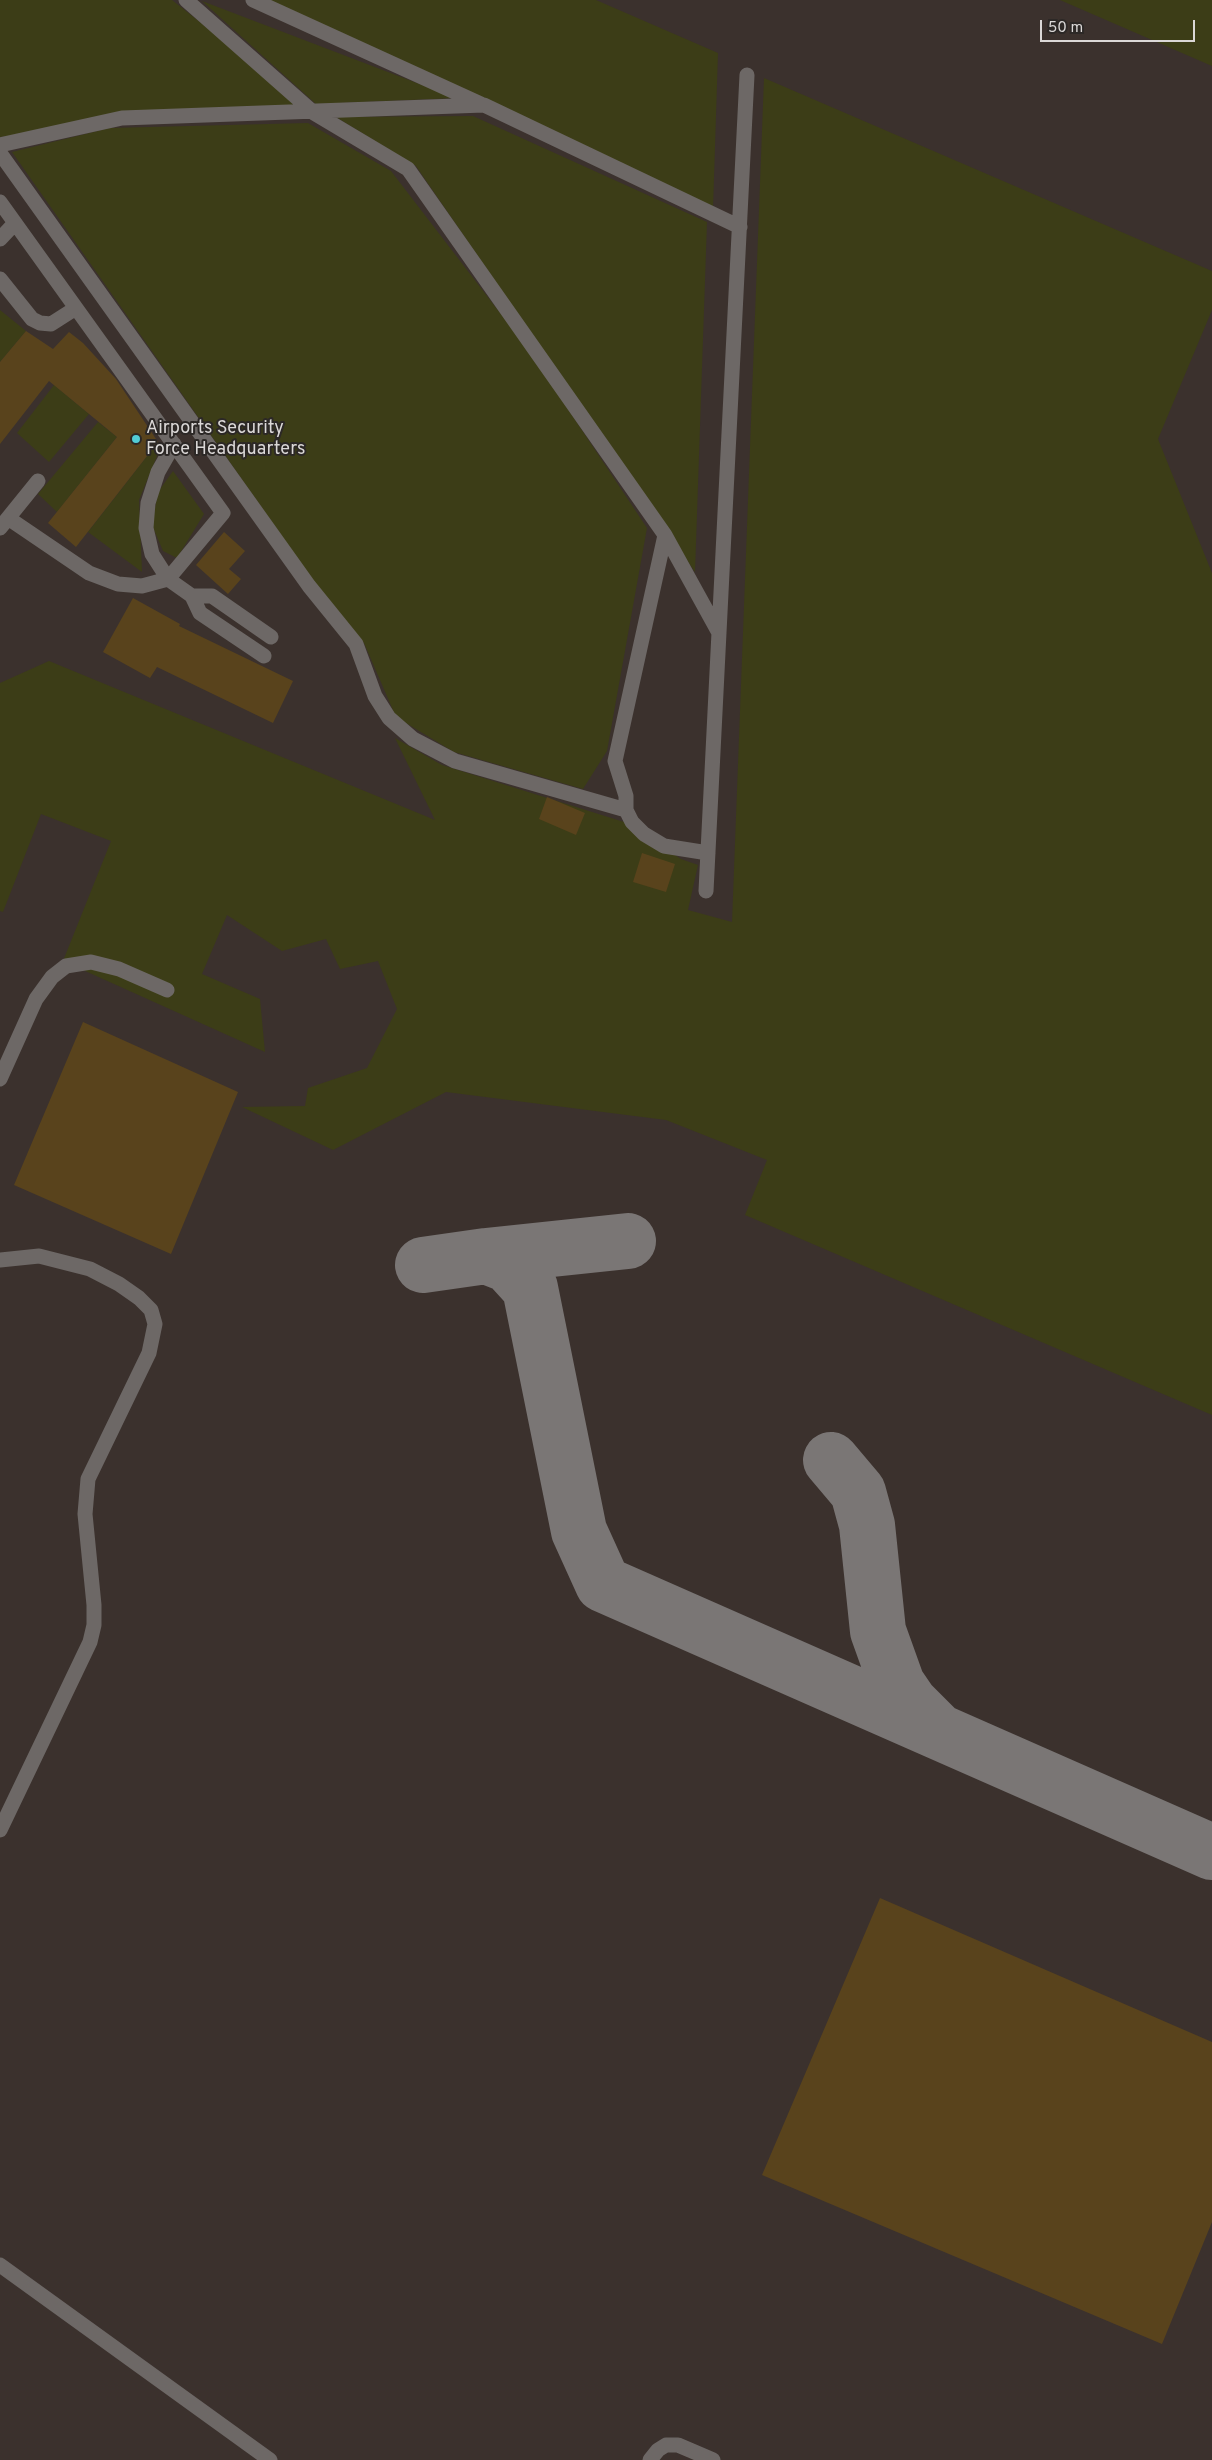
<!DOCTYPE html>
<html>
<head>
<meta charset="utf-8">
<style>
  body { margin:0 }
  #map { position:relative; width:1212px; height:2460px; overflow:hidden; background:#2c2826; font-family:Overpass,sans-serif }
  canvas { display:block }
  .scale { position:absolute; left:1040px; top:20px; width:155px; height:22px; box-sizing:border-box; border:2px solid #dbd8d7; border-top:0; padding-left:6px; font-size:15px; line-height:18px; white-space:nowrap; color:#dbd8d7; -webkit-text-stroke:4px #2c2826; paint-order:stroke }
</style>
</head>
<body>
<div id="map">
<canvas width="1212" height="2460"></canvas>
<div class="scale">50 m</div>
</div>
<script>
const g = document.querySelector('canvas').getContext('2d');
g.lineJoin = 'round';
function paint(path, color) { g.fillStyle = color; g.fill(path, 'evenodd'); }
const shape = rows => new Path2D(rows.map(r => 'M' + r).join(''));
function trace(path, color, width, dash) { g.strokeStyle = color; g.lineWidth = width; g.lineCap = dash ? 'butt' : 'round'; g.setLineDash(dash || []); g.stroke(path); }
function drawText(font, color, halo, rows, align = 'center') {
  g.font = font + ' Overpass,sans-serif'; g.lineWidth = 4; g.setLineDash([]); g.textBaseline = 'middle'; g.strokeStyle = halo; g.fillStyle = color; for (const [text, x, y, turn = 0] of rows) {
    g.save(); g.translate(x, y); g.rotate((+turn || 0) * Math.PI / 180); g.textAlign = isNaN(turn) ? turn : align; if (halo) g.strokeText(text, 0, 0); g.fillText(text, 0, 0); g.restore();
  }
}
const built = shape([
  [0,0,1212,0,1212,2460,0,2460]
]);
const green = shape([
  [0,0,172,0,215,34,295,105,0,137],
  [270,0,596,0,718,53,713,209],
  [1060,0,1212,0,1212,66],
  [202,1,456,98,316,104],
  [764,78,1212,271,1212,310,1158,439,1212,573,1212,1415,745,1215,767,1160,666,1120,446,1092,333,1150,242,1107,305,1106,308,1088,367,1068,397,1009,378,961,340,969,326,939,282,951,227,915,202,974,260,999,265,1052,63,961,111,841,41,814,3,912,0,911,0,683,49,661,435,820,395,738,442,765,624,822,681,859,698,865,688,910,732,922],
  [473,116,707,222,695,572,416,166,336,117],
  [308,123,391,171,530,352,647,528,607,751,583,789,454,752,396,717,364,643,312,579,12,152,110,128],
  [0,310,26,331,0,362],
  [54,385,89,414,49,462,17,433],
  [98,422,117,437,57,512,38,494],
  [158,442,157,456,139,500,142,572,88,532],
  [173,471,204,514,177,558,163,551,152,525,158,492]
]);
const taxiway = shape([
  [486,1256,628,1241],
  [423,1265,486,1256,509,1265,530,1288,579,1531,603,1584,1212,1852],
  [831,1460,858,1492,867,1525,878,1631,897,1684,910,1703,936,1729]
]);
const building = shape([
  [26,331,53,349,69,332,83,343,116,379,158,442,76,547,48,523,117,437,49,381,0,444,0,362],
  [224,532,245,551,229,569,241,579,228,594,196,565],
  [133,598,180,624,179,626,293,681,273,723,157,667,150,678,103,652],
  [547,797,585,813,576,835,539,819],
  [642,853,675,864,666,892,633,882],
  [83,1022,238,1092,171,1254,14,1185],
  [880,1898,1212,2042,1212,2222,1162,2344,762,2175]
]);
const minor = shape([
  [186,0,314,113,408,169,665,535,615,761,626,796,626,810,632,822,644,834,664,846,708,853],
  [253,0,481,104],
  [0,145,122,118,484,105,740,227],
  [0,153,309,586,356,644,375,696,389,718,413,739,455,761,626,810],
  [0,202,223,513,168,579,142,586,118,584,89,573,8,518],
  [0,239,15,223],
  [0,279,32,319,40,323,51,324,76,308],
  [174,444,158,472,148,503,146,528,152,554,168,579,192,596,200,613,264,656],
  [0,528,38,481],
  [665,535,719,633],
  [192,596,212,596,271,637],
  [706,891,747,75],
  [0,1079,36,999,52,977,66,966,91,962,119,969,167,990],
  [0,1260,39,1256,90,1269,119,1284,139,1298,151,1310,155,1324,149,1353,88,1479,85,1514,94,1605,94,1625,90,1642,0,1830],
  [0,2265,270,2460],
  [650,2460,658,2450,666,2445,678,2445,713,2460]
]);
const markers = [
  [136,439,5,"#52ccd6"]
];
const poiNames = [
  ["Airports Security",146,429],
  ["Force Headquarters",146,450]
];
paint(built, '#3b312d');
paint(green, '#3c3d17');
trace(taxiway, '#7a7675', 56);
paint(building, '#59431c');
trace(minor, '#6d6866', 15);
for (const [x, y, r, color] of markers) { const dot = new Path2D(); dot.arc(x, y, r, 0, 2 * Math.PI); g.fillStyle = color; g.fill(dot); trace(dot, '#2c2826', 2); }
drawText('18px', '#dbd8d7', '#2c2826', poiNames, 'left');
</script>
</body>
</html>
